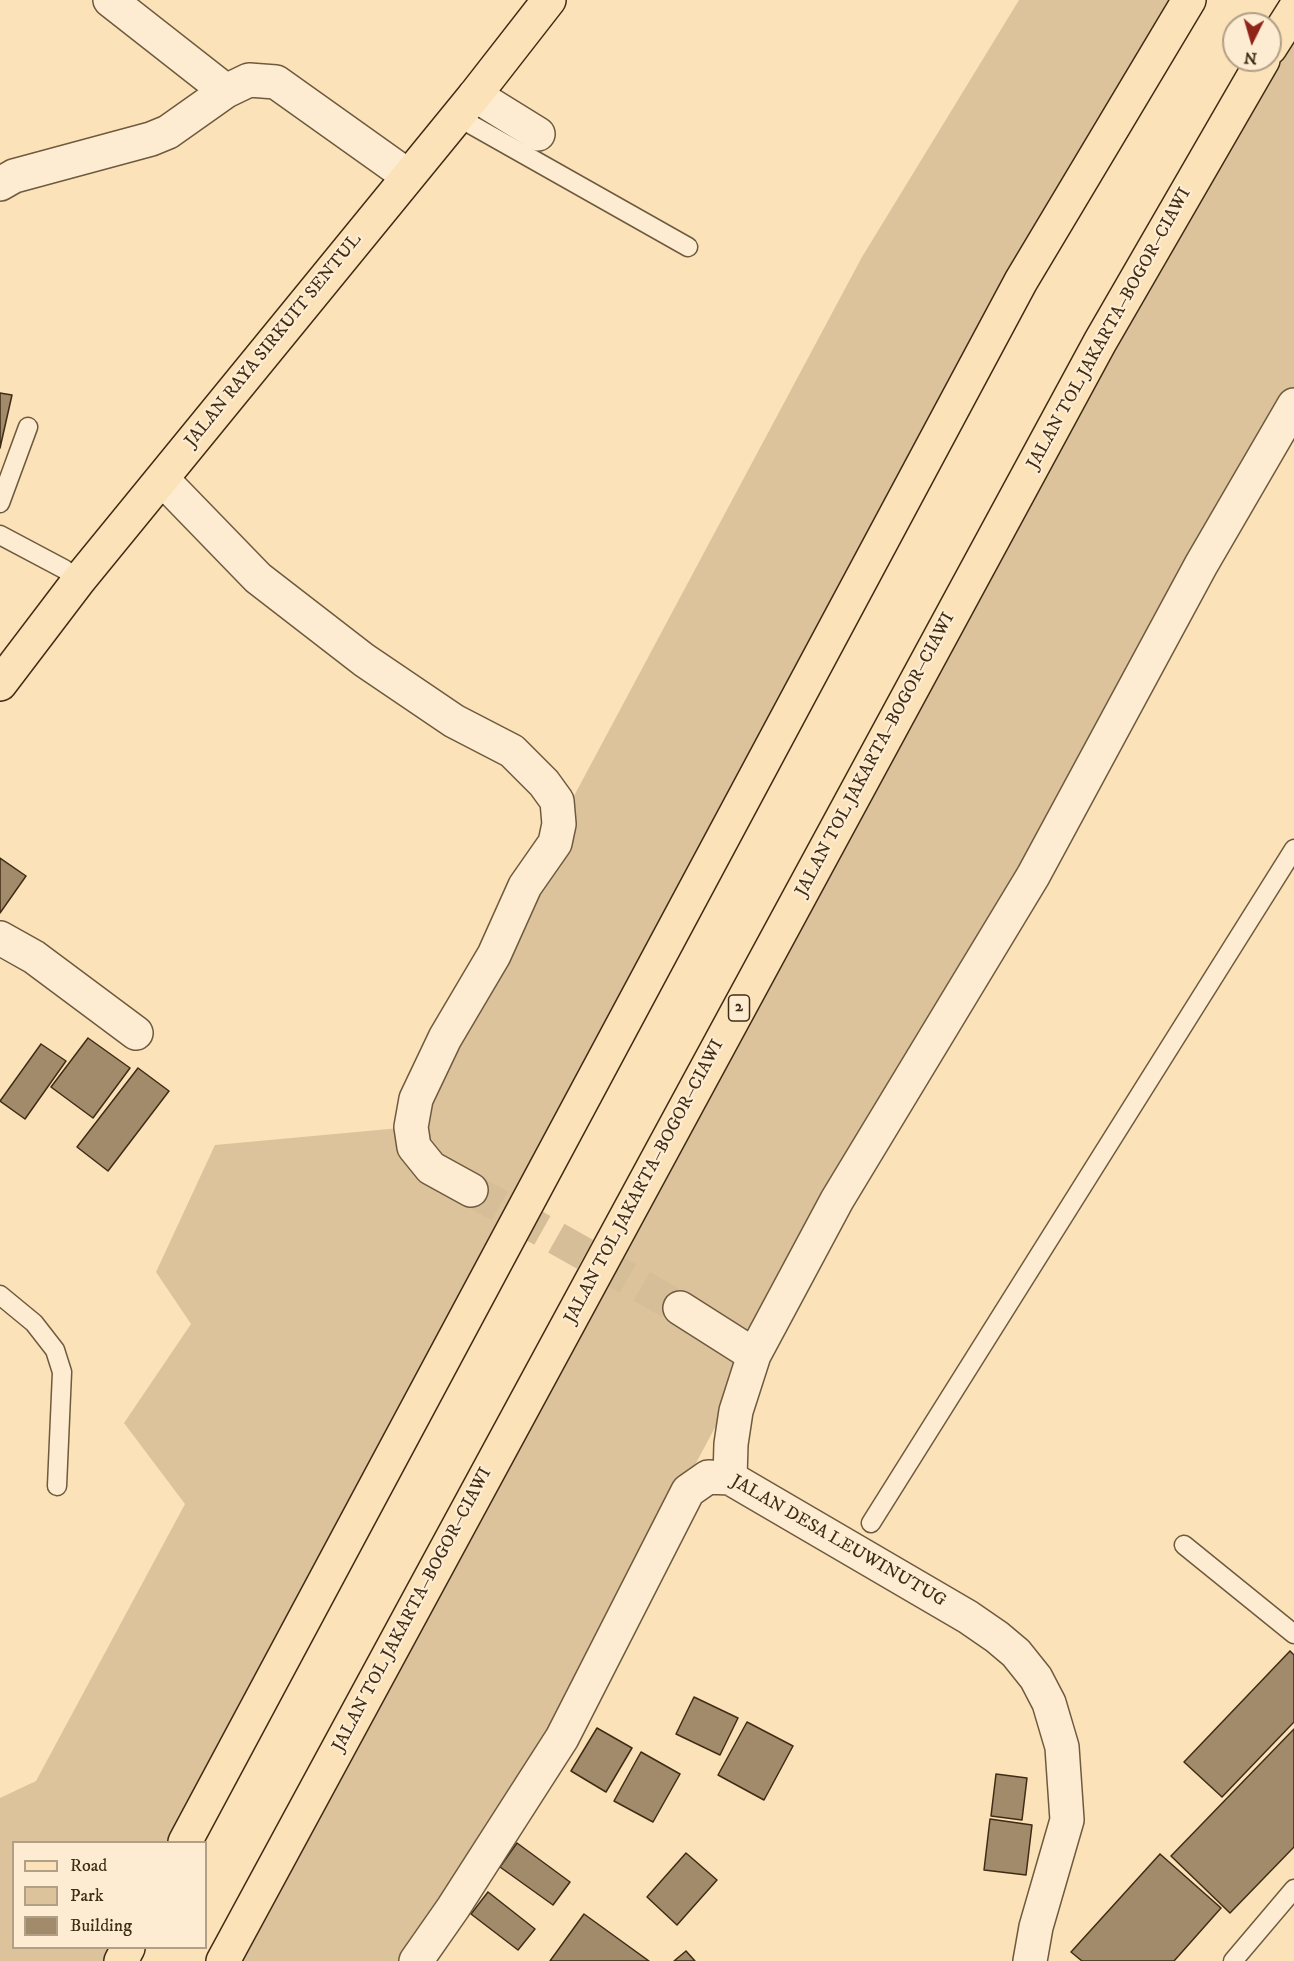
<!DOCTYPE html>
<html>
<head>
<meta charset="utf-8">
<style>
  body { margin:0 }
  #map { position:relative; width:1294px; height:1961px; overflow:hidden; background:#fce2b8; font-family:"IM FELL DW Pica",serif }
  canvas { display:block }
  .legend { position:absolute; left:12px; top:1841px; width:195px; height:108px; box-sizing:border-box; background:#fdecd1; border:2px solid #b19f86; margin:0; padding:8px 10px; list-style:none; font-size:18px; color:#3f2c16 }
  .legend li { display:flex; align-items:center; gap:12px; height:30px }
  .legend b { width:30px; border:2px solid #b19f86 }
  .north { position:absolute; left:1222px; top:12px; width:60px; height:60px; box-sizing:border-box; background:#fdecd1; border:2px solid #b19f86; border-radius:50%; rotate:185deg; font-size:16px; font-weight:700; line-height:24px; text-align:center; color:#3f2c16 }
  .north::after { content:''; display:block; margin:auto; width:21px; height:27px; background:#8f2418; clip-path:polygon(50% 0,100% 100%,50% 72%,0 100%) }
</style>
</head>
<body>
<div id="map">
<canvas width="1294" height="1961"></canvas>
<ul class="legend">
<li><b style="height:8px;background:#fce2b8"></b>Road</li>
<li><b style="height:16px;background:#dcc39c"></b>Park</li>
<li><b style="height:16px;background:#a18b6a"></b>Building</li>
</ul>
<div class="north">N</div>
</div>
<script>
const g = document.querySelector('canvas').getContext('2d');
g.lineJoin = 'round';
function paint(path, color) { g.fillStyle = color; g.fill(path, 'evenodd'); }
const shape = rows => new Path2D(rows.map(r => 'M' + r).join(''));
function trace(path, color, width, dash) { g.strokeStyle = color; g.lineWidth = width; g.lineCap = dash ? 'butt' : 'round'; g.setLineDash(dash || []); g.stroke(path); }
function drawText(font, color, halo, rows, align = 'center') {
  g.font = font + ' "IM FELL DW Pica",serif'; g.lineWidth = 4.5; g.setLineDash([]); g.textBaseline = 'middle'; g.strokeStyle = halo; g.fillStyle = color; for (const [text, x, y, turn = 0] of rows) {
    g.save(); g.translate(x, y); g.rotate((+turn || 0) * Math.PI / 180); g.textAlign = isNaN(turn) ? turn : align; if (halo) g.strokeText(text, 0, 0); g.fillText(text, 0, 0); g.restore();
  }
}
const green = shape([
  [1019,0,1189,0,185,1842,14,1842,14,1948,128,1948,121,1961,0,1961,0,1798,36,1781,185,1504,124,1423,191,1324,156,1272,215,1145,411,1127,559,824,862,257],
  [1294,17,1294,423,837,1200,526,1780,416,1961,223,1961]
]);
const building = shape([
  [0,393,12,395,0,448,0,393],
  [0,858,26,876,0,913,0,858],
  [88,1038,130,1068,93,1118,51,1087,88,1038],
  [41,1044,66,1061,25,1119,0,1101,41,1044],
  [138,1068,169,1091,108,1171,77,1147,138,1068],
  [1290,1651,1294,1655,1294,1722,1222,1797,1184,1762,1290,1651],
  [694,1697,738,1718,720,1755,676,1734,694,1697],
  [747,1722,793,1746,764,1800,718,1775,747,1722],
  [597,1728,632,1748,606,1792,571,1771,597,1728],
  [1294,1729,1294,1847,1230,1913,1171,1856,1294,1729],
  [641,1752,680,1774,653,1822,614,1801,641,1752],
  [996,1774,1027,1778,1022,1820,991,1816,996,1774],
  [990,1819,1032,1825,1026,1875,984,1870,990,1819],
  [517,1843,570,1882,553,1905,500,1867,517,1843],
  [686,1853,717,1880,677,1925,647,1897,686,1853],
  [1160,1854,1221,1908,1174,1961,1082,1961,1071,1952,1160,1854],
  [488,1892,535,1929,518,1950,471,1914,488,1892],
  [584,1914,649,1961,550,1961,584,1914],
  [686,1951,695,1961,674,1961,686,1951]
]);
const streetTunnel = shape([
  [471,1190,680,1308]
]);
const lane = shape([
  [456,116,688,247],
  [0,503,28,427],
  [0,535,64,569,79,580],
  [0,1295,34,1323,55,1350,62,1372,57,1486],
  [871,1523,1294,849],
  [1184,1545,1294,1634],
  [1233,1961,1294,1889]
]);
const street = shape([
  [110,0,226,91],
  [475,95,538,134],
  [0,184,14,176,151,139,168,132,226,91,249,80,276,82,408,176],
  [162,479,258,578,364,660,454,721,512,751,544,783,557,801,559,824,555,843,525,886,494,955,445,1038,416,1099,411,1127,414,1147,431,1168,471,1190],
  [0,938,34,957,136,1033],
  [680,1308,754,1355,736,1411,731,1444,730,1478],
  [754,1355,837,1200,1033,876,1201,565,1294,405],
  [416,1961,453,1908,562,1738,688,1491,708,1477,730,1478,968,1617,997,1637,1016,1653,1036,1678,1049,1703,1062,1747,1067,1820,1036,1927,1030,1961]
]);
const primary = shape([
  [0,684,79,580,475,95,549,0]
]);
const highway = shape([
  [1270,48,1294,10],
  [185,1842,1021,281,1189,0],
  [121,1961,128,1948],
  [223,1961,1100,342,1263,60]
]);
const shields = [
  [739,1008,21]
];
const shieldNames = [
  ["2",739,1008]
];
const streetNames = [
  ["JALAN TOL JAKARTA–BOGOR–CIAWI",1110,329,-61],
  ["JALAN RAYA SIRKUIT SENTUL",274,341,-51],
  ["JALAN TOL JAKARTA–BOGOR–CIAWI",876,755,-62],
  ["JALAN TOL JAKARTA–BOGOR–CIAWI",645,1182,-62],
  ["JALAN DESA LEUWINUTUG",838,1542,30],
  ["JALAN TOL JAKARTA–BOGOR–CIAWI",413,1610,-62]
];
paint(green, '#dcc39c');
paint(building, '#a18b6a');
trace(building, '#3f2c16', 1.5);
trace(streetTunnel, '#d6be98', 33, [33, 16]);
trace(lane, '#6e5a3e', 21);
trace(street, '#6e5a3e', 36);
trace(primary, '#3f2c16', 36);
trace(highway, '#3f2c16', 36);
trace(lane, '#fdecd1', 18);
trace(street, '#fdecd1', 33);
trace(primary, '#fce2b8', 33);
trace(highway, '#fce2b8', 33);
for (const [x, y, w] of shields) { const box = new Path2D(); box.roundRect(x - w / 2, y - 13, w, 26, 4.5); g.fillStyle = '#fdecd1'; g.fill(box); trace(box, '#3f2c16', 1.5); }
drawText('bold 16px', '#3f2c16', null, shieldNames);
drawText('18px', '#3f2c16', '#fdecd1', streetNames);
</script>
</body>
</html>
